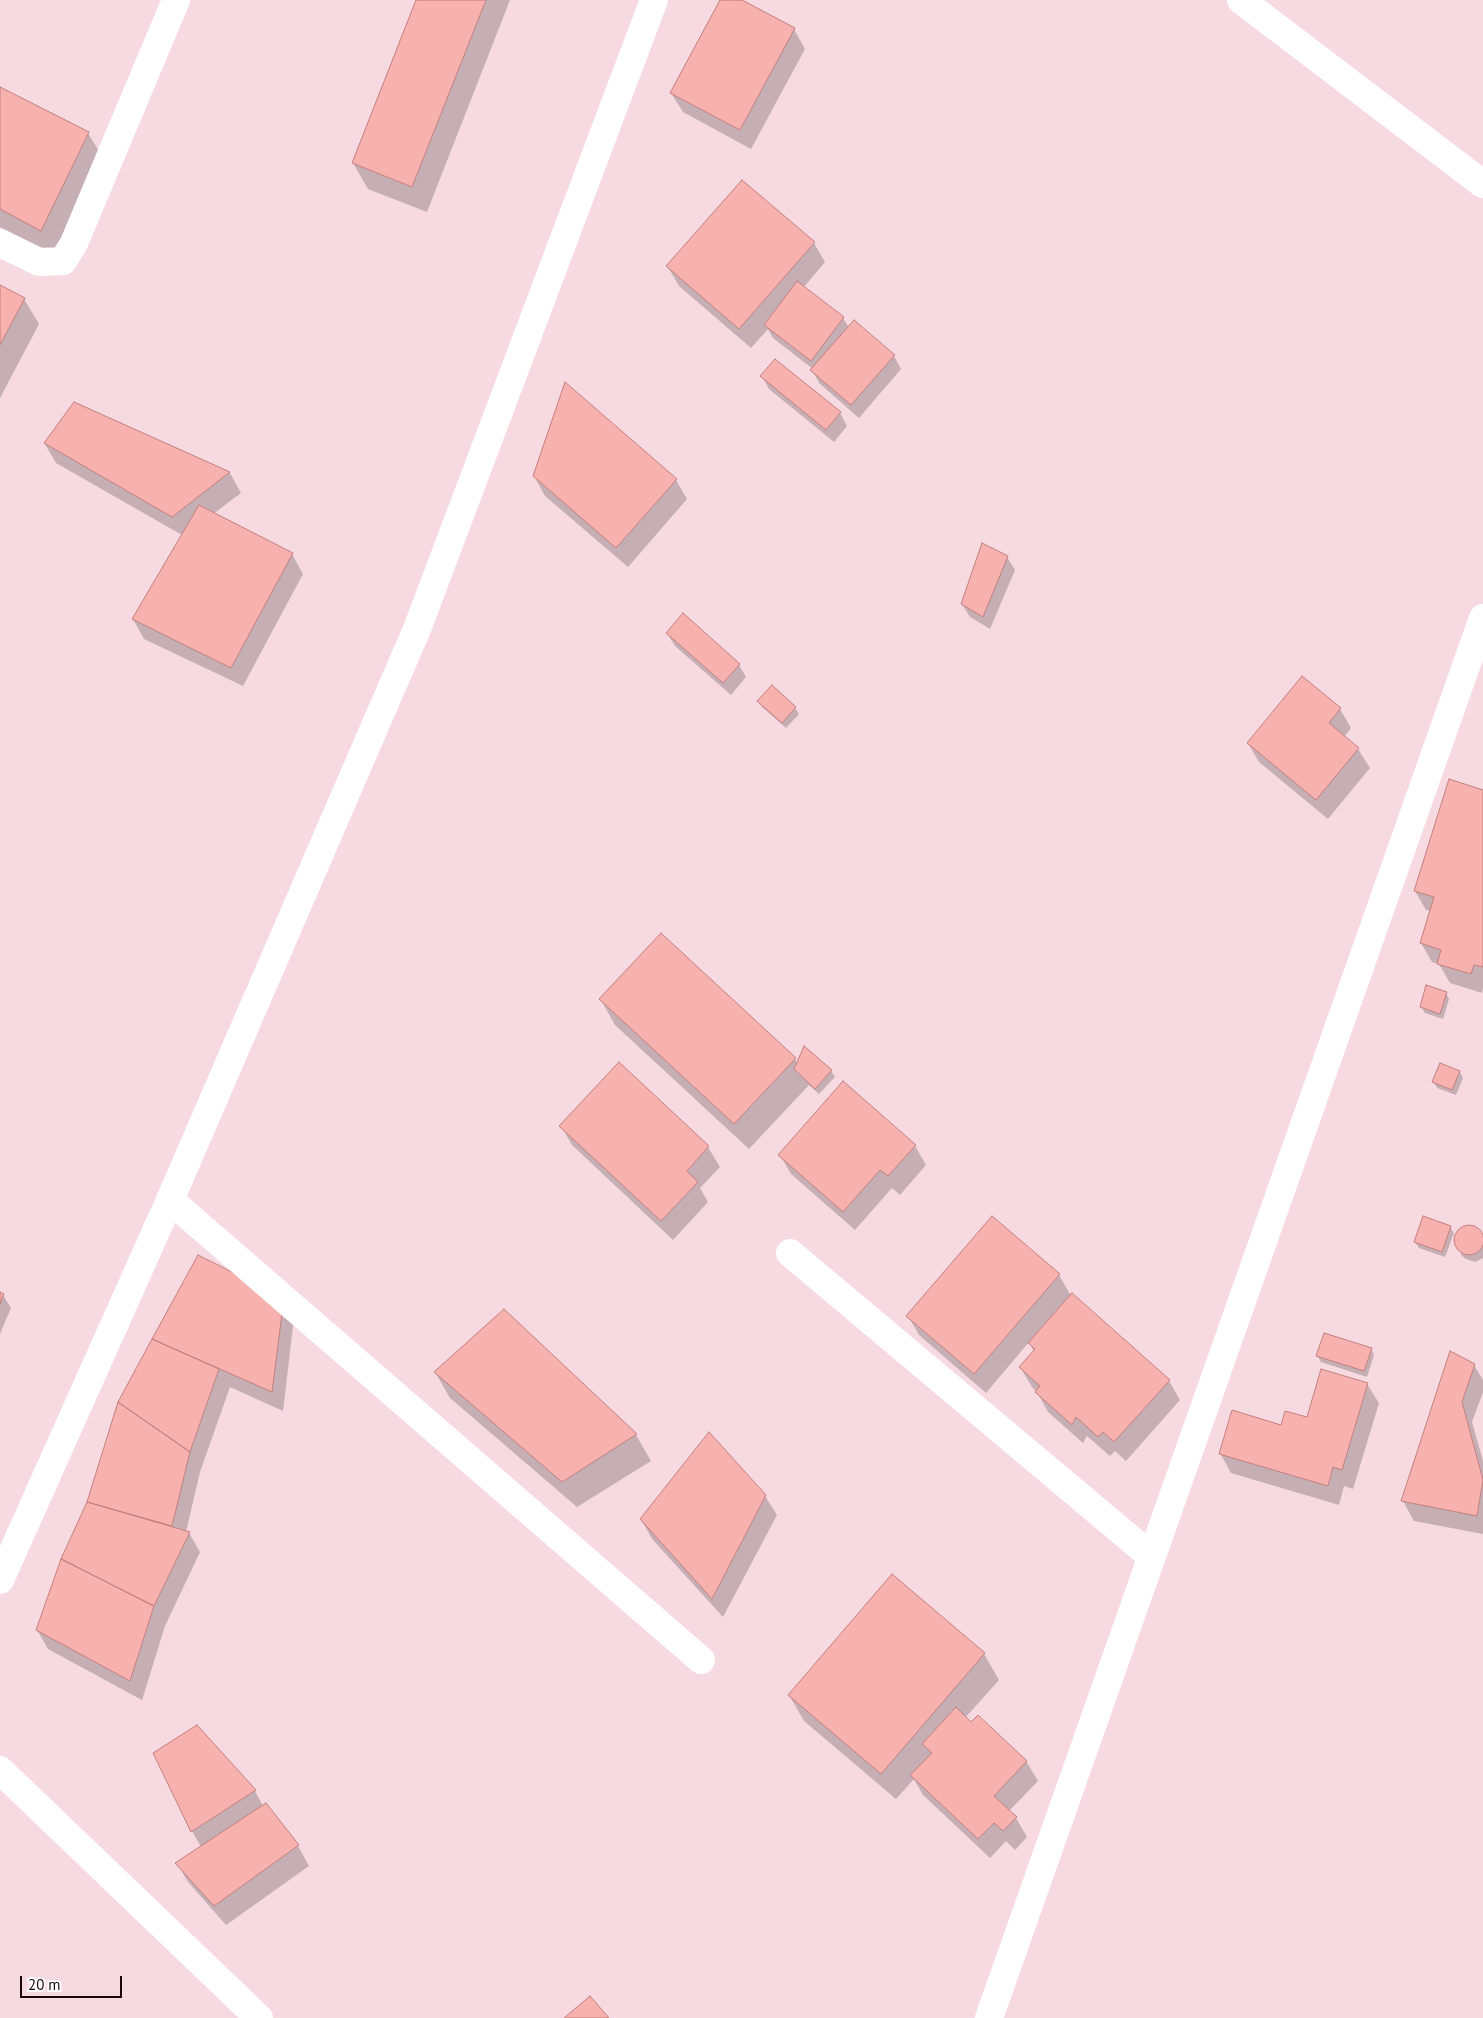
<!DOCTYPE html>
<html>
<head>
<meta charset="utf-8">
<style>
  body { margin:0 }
  #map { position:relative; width:1483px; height:2018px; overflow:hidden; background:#f7dae1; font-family:"PT Sans",sans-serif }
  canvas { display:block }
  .scale { position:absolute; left:20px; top:1976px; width:102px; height:22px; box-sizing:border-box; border:2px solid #1c060d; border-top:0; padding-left:6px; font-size:15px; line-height:18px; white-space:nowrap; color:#1c060d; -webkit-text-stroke:4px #fff; paint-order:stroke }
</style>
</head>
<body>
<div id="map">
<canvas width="1483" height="2018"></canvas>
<div class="scale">20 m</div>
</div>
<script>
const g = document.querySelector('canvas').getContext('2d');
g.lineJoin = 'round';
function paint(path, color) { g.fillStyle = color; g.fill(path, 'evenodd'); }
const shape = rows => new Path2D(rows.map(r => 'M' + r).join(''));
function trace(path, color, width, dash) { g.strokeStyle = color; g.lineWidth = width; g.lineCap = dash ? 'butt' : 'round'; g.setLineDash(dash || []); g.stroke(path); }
const shadow = shape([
  [417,0,510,0,427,212,368,189,353,163],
  [721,0,740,0,794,29,805,49,751,149,683,112,671,93],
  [0,89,88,133,103,158,56,255,0,227],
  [814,243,825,262,804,287,843,318,849,328,894,356,901,369,859,418,819,383,812,370,813,369,773,338,768,329,751,348,679,286,668,267],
  [0,287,24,299,39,324,0,398],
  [762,376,840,413,847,426,834,442,769,389],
  [75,404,230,473,241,493,213,514,292,554,303,574,243,686,144,639,133,619,182,535,56,463,45,444],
  [534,476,676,480,687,499,628,567,545,496],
  [1007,557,1015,570,990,629,970,617,962,604],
  [667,633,739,665,746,677,731,695,675,646],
  [759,701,795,708,799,714,786,728,762,707],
  [1340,709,1351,728,1344,737,1358,749,1370,768,1328,819,1259,762,1248,743],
  [1483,791,1483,988,1482,993,1450,983,1439,964,1432,962,1421,943,1431,911,1426,910,1415,891],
  [1446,993,1449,999,1443,1019,1425,1013,1421,1006],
  [601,1000,795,1059,798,1064,831,1071,835,1077,819,1094,809,1085,749,1149,615,1025],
  [619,1064,708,1147,720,1167,700,1188,708,1202,673,1240,572,1145,561,1126],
  [1460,1072,1463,1078,1456,1095,1437,1088,1434,1082],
  [915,1146,926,1165,900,1195,892,1188,855,1230,791,1174,780,1155],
  [1470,1225,1479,1229,1483,1235,1483,1258,1475,1262,1466,1259,1462,1256,1455,1241,1461,1229],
  [1450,1227,1454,1233,1445,1257,1419,1248,1415,1242],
  [198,1257,294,1318,283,1411,230,1387,200,1472,186,1532,189,1533,200,1552,165,1626,142,1700,48,1649,37,1630,63,1560,88,1502,119,1402],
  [1059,1275,1071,1296,1169,1381,1180,1400,1126,1461,1115,1451,1110,1456,1087,1436,1083,1443,1048,1412,1037,1392,1032,1387,1020,1367,1034,1352,1029,1342,986,1393,919,1335,908,1316],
  [0,1293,3,1295,11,1308,0,1334],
  [504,1311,636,1435,651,1461,577,1507,450,1398,435,1372],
  [1371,1349,1374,1355,1367,1377,1321,1362,1317,1355],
  [1474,1365,1483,1380,1483,1392,1472,1422,1483,1461,1483,1534,1414,1521,1403,1501],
  [1367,1384,1379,1403,1353,1489,1344,1486,1339,1505,1231,1473,1220,1453,1308,1419],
  [765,1496,777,1515,723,1617,652,1539,641,1519],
  [984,1654,999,1680,965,1718,1026,1761,1038,1781,1009,1811,1016,1818,1027,1837,1015,1850,1006,1841,990,1858,923,1795,914,1779,896,1799,804,1721,789,1695],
  [197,1726,255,1791,263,1806,266,1805,298,1846,309,1866,226,1925,188,1882,177,1863,201,1847,192,1831]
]);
const building = shape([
  [416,0,486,0,412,187,352,163,416,0],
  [720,0,742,0,795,28,740,130,670,93,720,0],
  [0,87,89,132,41,231,0,209,0,87],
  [742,180,815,242,739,329,666,266,742,180],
  [797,281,844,317,811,361,764,325,797,281],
  [0,285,25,298,0,345,0,285],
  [854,320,895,355,851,405,810,370,854,320],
  [775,359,841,412,826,430,760,376,775,359],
  [565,382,677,479,616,548,533,476,565,382],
  [74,402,230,472,172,517,44,443,74,402],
  [199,505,293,553,231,668,132,619,199,505],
  [982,543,1008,556,983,617,961,604,982,543],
  [683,613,740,664,723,683,666,633,683,613],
  [1302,676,1341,708,1329,723,1359,748,1316,800,1247,743,1302,676],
  [772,685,796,707,782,723,757,701,772,685],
  [1449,779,1483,790,1483,967,1474,965,1471,974,1437,964,1441,950,1420,943,1434,897,1414,891,1449,779],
  [661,933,796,1058,734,1124,599,999,661,933],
  [1426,985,1447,992,1440,1014,1420,1007,1426,985],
  [804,1046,832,1070,815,1089,794,1069,804,1046],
  [619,1062,709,1146,687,1171,698,1182,661,1221,559,1126,619,1062],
  [1440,1063,1460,1071,1452,1090,1432,1082,1440,1063],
  [843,1081,916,1145,888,1176,880,1170,843,1212,778,1155,843,1081],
  [992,1216,1060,1274,974,1374,906,1316,992,1216],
  [1423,1216,1451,1226,1442,1252,1414,1242,1423,1216],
  '1454 1240a15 15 0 1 1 30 0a15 15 0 1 1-30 0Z',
  [198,1255,284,1298,272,1392,152,1339,198,1255],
  [0,1292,4,1294,0,1304,0,1292],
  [1072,1293,1170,1380,1114,1442,1103,1432,1098,1437,1076,1417,1072,1425,1035,1392,1040,1386,1019,1367,1035,1349,1028,1343,1072,1293],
  [504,1309,637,1434,562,1482,434,1372,504,1309],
  [1324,1333,1372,1348,1364,1371,1316,1356,1324,1333],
  [152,1339,219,1369,190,1452,118,1402,152,1339],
  [1450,1351,1475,1364,1462,1402,1483,1480,1477,1516,1401,1501,1450,1351],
  [1321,1369,1368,1383,1342,1470,1333,1467,1328,1486,1219,1454,1232,1410,1281,1425,1285,1411,1307,1417,1321,1369],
  [118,1402,190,1452,172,1526,87,1502,118,1402],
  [709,1432,766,1495,712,1599,640,1519,709,1432],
  [87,1502,190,1532,154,1606,61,1559,87,1502],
  [61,1559,154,1606,130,1681,36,1630,61,1559],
  [892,1574,985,1653,881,1774,788,1695,892,1574],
  [956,1707,971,1722,978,1715,1027,1761,994,1796,1017,1817,1003,1831,994,1823,978,1839,910,1775,932,1753,922,1744,956,1707],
  [197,1725,256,1790,191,1832,153,1753,197,1725],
  [266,1803,299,1845,214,1906,175,1863,266,1803],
  [590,1996,609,2018,564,2018,590,1996]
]);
const minor = shape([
  [0,243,39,262,63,261,74,243,176,0],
  [170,1200,701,1660],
  [790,1253,1152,1557],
  [0,1770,259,2018],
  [989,2018,1483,618]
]);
const secondary = shape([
  [1241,0,1483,184],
  [0,1580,170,1200,417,629,654,0]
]);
paint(shadow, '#0003');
paint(building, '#f7b1ae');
trace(building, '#c27f7d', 1);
trace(minor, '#fff', 28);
trace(secondary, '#fff', 28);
</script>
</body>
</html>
